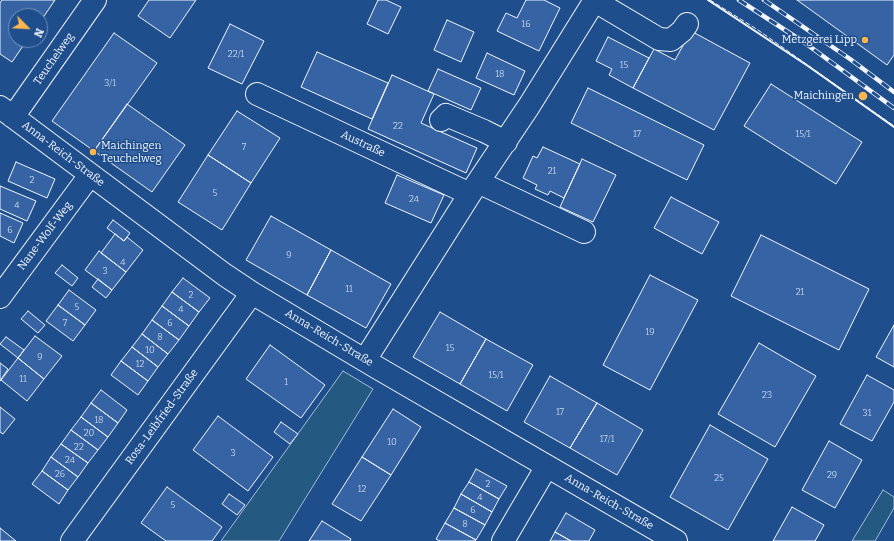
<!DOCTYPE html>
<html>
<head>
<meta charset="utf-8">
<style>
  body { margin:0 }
  #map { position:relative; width:894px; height:541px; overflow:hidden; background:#1f4e8c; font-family:Bitter,serif }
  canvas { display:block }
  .north { position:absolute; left:8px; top:8px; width:40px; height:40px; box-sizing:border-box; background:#1f4e8c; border:1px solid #7391ba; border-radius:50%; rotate:114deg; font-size:11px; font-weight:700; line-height:16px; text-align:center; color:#f2f6ff }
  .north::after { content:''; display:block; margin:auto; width:14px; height:18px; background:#ffb74d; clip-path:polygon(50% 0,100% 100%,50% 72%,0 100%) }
</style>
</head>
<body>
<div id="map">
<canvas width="894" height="541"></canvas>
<div class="north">N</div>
</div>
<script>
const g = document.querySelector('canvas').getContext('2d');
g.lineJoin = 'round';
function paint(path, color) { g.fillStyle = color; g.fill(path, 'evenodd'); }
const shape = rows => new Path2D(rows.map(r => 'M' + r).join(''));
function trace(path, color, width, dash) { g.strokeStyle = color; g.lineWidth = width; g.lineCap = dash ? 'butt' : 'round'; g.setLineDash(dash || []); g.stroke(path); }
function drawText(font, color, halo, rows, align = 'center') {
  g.font = font + ' Bitter,serif'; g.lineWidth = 3; g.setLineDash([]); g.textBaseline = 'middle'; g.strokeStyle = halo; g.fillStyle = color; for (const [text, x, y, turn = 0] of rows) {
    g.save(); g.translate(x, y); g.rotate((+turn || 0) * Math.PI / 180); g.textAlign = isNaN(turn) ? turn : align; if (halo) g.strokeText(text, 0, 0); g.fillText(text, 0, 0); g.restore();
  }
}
const green = shape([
  [343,371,373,389,279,541,221,541,343,371],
  [883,490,894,497,894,508,875,541,852,541,883,490]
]);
const building = shape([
  [2,0,55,0,40,22,40,16,16,16,16,40,27,40,12,62,0,54,0,3,2,0],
  [149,0,196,0,170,38,138,16,149,0],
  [378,0,386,0,401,7,388,34,367,24,378,0],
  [526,0,544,0,560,8,539,51,497,31,506,13,517,18,526,0],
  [797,0,894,0,894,55,887,65,797,0],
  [447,20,474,32,461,62,434,50,447,20],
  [230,24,264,41,242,84,208,68,230,24],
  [691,31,750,63,714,130,633,88,654,49,675,60,691,31],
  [114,33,157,63,94,151,52,121,114,33],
  [608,37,649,58,633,88,609,75,612,69,596,61,608,37],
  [317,52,388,83,372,119,301,87,317,52],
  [487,53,525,71,514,95,476,78,487,53],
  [438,69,481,88,471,110,428,91,438,69],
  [392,75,434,94,421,123,477,148,466,173,368,129,392,75],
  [771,84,862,142,836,184,744,126,771,84],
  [588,88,704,145,687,180,571,123,588,88],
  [127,104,185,145,152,192,94,151,127,104],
  [237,111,280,138,251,183,208,155,237,111],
  [543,147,580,164,564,198,550,191,548,195,535,189,537,185,523,178,533,156,537,158,543,147],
  [208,155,251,183,222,230,178,202,208,155],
  [582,159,616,175,593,222,560,207,582,159],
  [16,162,55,179,47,198,8,181,16,162],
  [397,175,444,195,431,223,385,203,397,175],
  [0,186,36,201,27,221,0,209,0,186],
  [671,197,719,222,702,254,654,228,671,197],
  [0,213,23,223,14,243,0,236,0,213],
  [271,216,331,250,307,295,246,260,271,216],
  [113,220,130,233,124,241,107,228,113,220],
  [115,234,124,241,127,237,143,250,126,272,101,253,115,234],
  [761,235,869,289,839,350,731,296,761,235],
  [331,250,391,284,366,328,307,295,331,250],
  [99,251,126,272,112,290,85,270,99,251],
  [62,265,78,278,72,286,55,273,62,265],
  [650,275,698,300,650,390,603,365,650,275],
  [183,278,210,298,199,312,172,292,183,278],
  [98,279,112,290,106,298,92,287,98,279],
  [69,290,96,310,85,325,58,305,69,290],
  [172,292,199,312,189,326,162,306,172,292],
  [58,305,85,325,73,341,46,321,58,305],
  [162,306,189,326,179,340,152,320,162,306],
  [28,311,45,325,38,333,21,319,28,311],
  [440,312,486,339,460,384,413,357,440,312],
  [152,320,179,340,168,354,142,334,152,320],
  [894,325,894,367,876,357,894,325],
  [142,334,168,354,158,367,132,347,142,334],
  [35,336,62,356,44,379,18,358,35,336],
  [6,337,24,350,18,358,0,344,6,337],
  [486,339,533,365,507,411,460,384,486,339],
  [759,343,816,376,775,447,718,414,759,343],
  [270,345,325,385,301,418,246,379,270,345],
  [132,347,158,367,148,381,121,361,132,347],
  [18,358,44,379,27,401,1,380,18,358],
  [121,361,148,381,138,395,111,375,121,361],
  [0,363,8,369,0,381,0,363],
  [867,375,894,390,894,402,872,441,840,424,867,375],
  [550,376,597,403,570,448,524,422,550,376],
  [101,390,127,410,118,423,91,403,101,390],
  [91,403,118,423,108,437,81,417,91,403],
  [597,403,643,430,617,475,570,448,597,403],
  [0,407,15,419,3,434,0,432,0,407],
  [393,409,421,427,391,475,362,457,393,409],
  [218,416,273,457,248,491,193,450,218,416],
  [81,417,108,437,98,450,71,430,81,417],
  [281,422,298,434,290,444,274,432,281,422],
  [710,425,768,459,728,530,670,497,710,425],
  [71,430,98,450,88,463,61,444,71,430],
  [829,441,862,460,835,508,802,490,829,441],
  [61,444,88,463,78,477,51,457,61,444],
  [51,457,78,477,68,490,42,471,51,457],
  [362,457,391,475,361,521,332,504,362,457],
  [476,469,507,486,499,499,469,482,476,469],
  [42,471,68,490,59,504,32,484,42,471],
  [469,482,499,499,492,512,461,494,469,482],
  [167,487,222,527,212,541,166,541,141,523,167,487],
  [229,494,245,505,237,515,222,504,229,494],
  [461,494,492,512,485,525,454,508,461,494],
  [792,507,824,525,815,541,773,541,792,507],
  [454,508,485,525,476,540,445,523,454,508],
  [566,513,595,530,589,541,571,541,555,532,566,513],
  [322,521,351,539,350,541,309,541,322,521],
  [445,523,476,540,475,541,440,541,436,539,445,523],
  [0,528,16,541,0,541,0,528],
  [555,532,571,541,550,541,555,532]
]);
const minor = shape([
  [595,1,659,39,671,40,682,31,687,24],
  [257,94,470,194],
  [0,107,225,275,252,293,376,367,676,541],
  [13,117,95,0],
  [441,120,446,115,484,131,506,142],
  [478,182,584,232],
  [0,297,90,175],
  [365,360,470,194,529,106,595,0],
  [72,541,252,293],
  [503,541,547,466]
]);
const rail = shape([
  [739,0,805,43,894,108],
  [764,0,850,59,894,92]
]);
const fence = shape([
  [710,0,758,30,894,126]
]);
const wall = shape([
  [708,0,808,66,894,127]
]);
const markers = [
  [865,40,4,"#ffb74d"],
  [863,96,5,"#ffb74d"],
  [93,152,4,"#ffb74d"]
];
const numberNames = [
  ["16",526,24],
  ["22/1",236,54],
  ["15",624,65],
  ["18",500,74],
  ["3/1",110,83],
  ["22",398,126],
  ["17",637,134],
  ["15/1",803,134],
  ["7",244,147],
  ["21",552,171],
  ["2",32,180],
  ["5",215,193],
  ["24",414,199],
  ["4",17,205],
  ["6",10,230],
  ["9",289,255],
  ["4",123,262],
  ["3",105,271],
  ["11",349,289],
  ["21",800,292],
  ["2",191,295],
  ["5",77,307],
  ["4",181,309],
  ["7",65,323],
  ["6",170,323],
  ["19",650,332],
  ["8",160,337],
  ["15",450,348],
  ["10",150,350],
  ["9",40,357],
  ["12",140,364],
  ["15/1",496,375],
  ["11",23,379],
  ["1",286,382],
  ["23",767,395],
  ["17",560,412],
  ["31",867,413],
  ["18",99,420],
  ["20",89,433],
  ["17/1",607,439],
  ["10",392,442],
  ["22",79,447],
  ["3",233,453],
  ["24",70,460],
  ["26",60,474],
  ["29",832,475],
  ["25",719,478],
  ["2",488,484],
  ["12",362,489],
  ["4",480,497],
  ["5",173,505],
  ["6",473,510],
  ["8",465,524]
];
const poiNames = [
  ["Metzgerei Lipp",857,40],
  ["Maichingen",854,96],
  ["Maichingen",101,146,"left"],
  ["Teuchelweg",101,159,"left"]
];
const streetNames = [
  ["Teuchelweg",54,59,-55],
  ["Austraße",363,144,25],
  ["Anna-Reich-Straße",63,154,37],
  ["Nane-Wolf-Weg",45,236,-53],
  ["Anna-Reich-Straße",329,338,31],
  ["Rosa-Leibfried-Straße",162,417,-54],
  ["Anna-Reich-Straße",609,502,30]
];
paint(green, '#245a82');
trace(green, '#a8bbd7', 1);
paint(building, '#3563a3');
trace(building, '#f2f6ff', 1);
trace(minor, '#f2f6ff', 24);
trace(minor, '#1f4e8c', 22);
trace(rail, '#f2f6ff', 4.5);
trace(rail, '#1f4e8c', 3, [9]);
trace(fence, '#f2f6ff', 1, [5, 2]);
trace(wall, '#f2f6ff', 2);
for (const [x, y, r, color] of markers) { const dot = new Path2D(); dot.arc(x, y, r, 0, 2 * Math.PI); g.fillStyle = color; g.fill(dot); trace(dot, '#1f4e8c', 1.5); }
drawText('9px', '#c3d1e8', null, numberNames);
drawText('11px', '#f2f6ff', '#1f4e8c', poiNames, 'right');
drawText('11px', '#f2f6ff', '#1f4e8c', streetNames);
</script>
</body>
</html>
